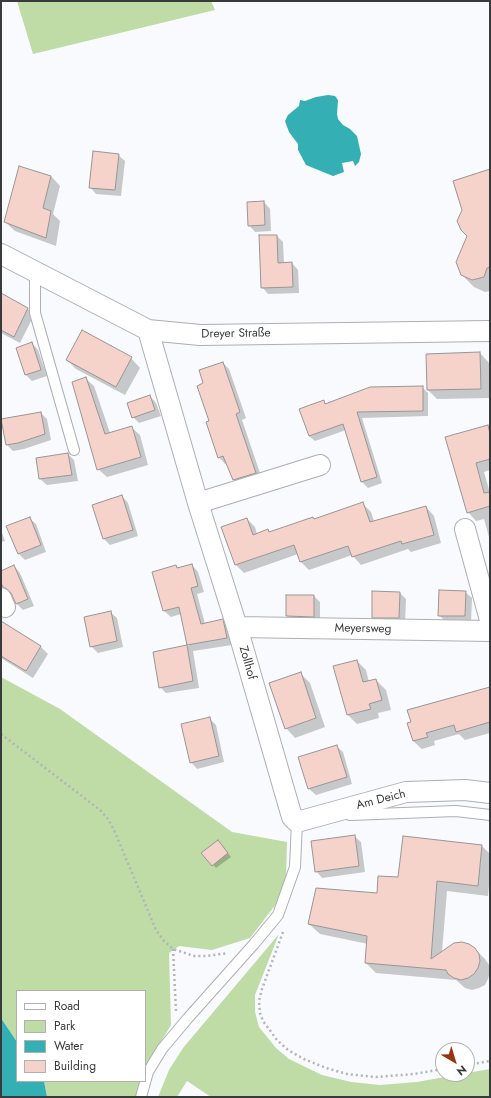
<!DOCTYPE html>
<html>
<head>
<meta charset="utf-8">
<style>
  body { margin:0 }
  #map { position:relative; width:491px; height:1098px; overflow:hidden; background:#f8fafd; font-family:Jost,sans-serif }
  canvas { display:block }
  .frame { position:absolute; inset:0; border:2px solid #393a3b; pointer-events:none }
  .legend { position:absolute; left:16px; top:990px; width:130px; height:92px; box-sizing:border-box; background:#fff; border:1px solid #b0b0b1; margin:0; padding:5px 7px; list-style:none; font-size:12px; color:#393a3b }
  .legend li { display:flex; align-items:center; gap:8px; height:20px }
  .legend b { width:20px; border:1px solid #b0b0b1 }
  .north { position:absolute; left:435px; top:1042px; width:40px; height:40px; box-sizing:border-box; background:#fff; border:1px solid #b0b0b1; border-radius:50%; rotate:142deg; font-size:11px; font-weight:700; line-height:16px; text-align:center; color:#393a3b }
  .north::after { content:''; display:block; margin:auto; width:14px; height:18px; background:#9a3314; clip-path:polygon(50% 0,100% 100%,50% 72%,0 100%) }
</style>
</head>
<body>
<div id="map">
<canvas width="491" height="1098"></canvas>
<div class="frame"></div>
<ul class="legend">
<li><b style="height:5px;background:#fff"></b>Road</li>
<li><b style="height:11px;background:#bfdba6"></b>Park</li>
<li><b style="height:11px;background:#34afb3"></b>Water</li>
<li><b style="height:11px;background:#f6d3ca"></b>Building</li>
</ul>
<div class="north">N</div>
</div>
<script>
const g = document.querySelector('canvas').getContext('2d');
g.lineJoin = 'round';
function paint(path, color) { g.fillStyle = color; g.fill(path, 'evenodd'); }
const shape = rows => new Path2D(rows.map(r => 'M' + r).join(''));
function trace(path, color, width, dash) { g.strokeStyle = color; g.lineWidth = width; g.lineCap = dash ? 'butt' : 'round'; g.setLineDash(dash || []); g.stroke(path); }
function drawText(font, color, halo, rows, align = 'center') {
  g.font = font + ' Jost,sans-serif'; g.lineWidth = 3; g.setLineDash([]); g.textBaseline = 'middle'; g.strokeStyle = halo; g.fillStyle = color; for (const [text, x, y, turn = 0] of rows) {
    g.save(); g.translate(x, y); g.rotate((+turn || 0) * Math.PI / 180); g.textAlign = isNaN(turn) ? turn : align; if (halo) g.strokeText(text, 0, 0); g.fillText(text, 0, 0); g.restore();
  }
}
const green = shape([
  [17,1,211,1,215,10,33,54],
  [1,677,60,709,232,832,287,842,286,879,276,904,250,938,212,950,179,946,169,953,171,1025,148,1063,145,1073,145,991,17,991,17,1042,1,1018],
  [279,934,255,995,255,1012,259,1027,276,1048,289,1059,322,1075,351,1082,380,1085,417,1082,490,1069,490,1097,211,1097,187,1081,177,1097,158,1097,169,1070,183,1048],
  [44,1081,143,1081,139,1097,47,1097]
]);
const water = shape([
  [328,95,335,96,338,100,337,114,338,119,343,125,350,129,357,136,361,154,359,162,355,166,353,161,342,163,344,172,333,176,306,165,298,150,298,144,289,132,285,121,288,115,299,106,300,100,305,101,316,97],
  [1,1018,17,1042,17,1081,44,1081,47,1097,1,1097]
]);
const shadow = shape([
  [118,155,125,161,121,196,96,194,90,187],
  [490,170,490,291,485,292,474,287,461,274,468,236],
  [51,176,60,186,53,214,60,221,56,246,15,231,5,222],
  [264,202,270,209,271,231,255,232,249,225],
  [277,236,283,242,284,264,292,263,298,270,299,293,268,294,262,287],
  [1,295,28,309,34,315,20,343,1,333],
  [32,343,38,350,47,376,32,381,26,375,17,348],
  [480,353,489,363,490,398,437,399,428,390,427,355],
  [131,358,140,368,125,395,76,369,67,360],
  [223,363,229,369,246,418,242,420,262,479,240,486,234,479,227,463,225,464,219,457,210,422,204,384],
  [85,378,94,386,110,433,131,427,140,435,148,465,107,477,98,469],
  [422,387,428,393,428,416,362,418,382,483,368,488,362,482,346,430,315,441,309,436,323,401,327,405],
  [150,396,156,403,161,416,139,423,133,417],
  [41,413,47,419,51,440,24,449,13,451,7,445],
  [487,427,490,429,490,470,484,472,490,493,490,541,484,519,476,521,468,512,446,438],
  [68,454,74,460,78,481,47,485,40,479,37,459],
  [122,496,128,503,138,536,110,545,104,539],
  [363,504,371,512,374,521,426,507,434,516,441,543,411,552,408,549,361,565,352,555,309,570,301,562,298,554,244,573,236,565,223,527,247,519,255,527,257,534,268,530,270,533,315,520],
  [29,518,36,524,46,552,25,560,19,554,8,526],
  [1,530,5,541,1,542],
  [192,565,198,572,204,592,197,594,205,624,222,621,229,627,232,645,193,651,199,688,166,693,160,687,154,652,189,646,181,614,171,617,164,611,153,573,176,566,179,569],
  [14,566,20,573,34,606,23,610,17,604,13,594,3,586,1,580,1,572],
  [465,592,472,598,471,622,446,622,439,615],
  [400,593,406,599,405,624,379,624,373,617],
  [314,596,320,602,320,623,293,622,287,616],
  [110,612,117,618,123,647,98,653,91,646],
  [1,622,41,647,48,654,33,678,1,658],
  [357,661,366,670,369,682,376,680,386,690,391,710,378,713,379,718,357,724,348,715],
  [301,674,310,683,325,727,295,738,286,728],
  [490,688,490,733,465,740,459,734,434,741,435,745,422,749,413,741],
  [209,718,216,725,224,762,197,769,191,762],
  [336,746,343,752,352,784,316,795,309,789,299,758],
  [354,836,361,842,365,872,322,878,316,871],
  [221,844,231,857,216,868,203,853],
  [482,846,490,854,490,875,488,896,447,891,442,952,474,948,485,959,489,965,490,972,488,979,485,985,479,988,472,990,465,988,456,980,376,973,366,963,368,944,320,934,309,924,378,894,399,878]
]);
const building = shape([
  [93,151,119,154,115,190,89,188,93,151],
  [19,166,51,176,43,208,51,211,46,238,4,222,19,166],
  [490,169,490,267,487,268,484,277,472,280,461,275,456,262,467,236,461,230,457,221,462,210,453,181,490,169],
  [264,201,265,225,248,226,247,202,264,201],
  [259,235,277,235,278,263,292,262,293,287,261,288,259,235],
  [1,293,28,308,14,337,1,330,1,293],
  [82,330,132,357,116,387,66,360,82,330],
  [32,342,41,370,25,375,16,348,32,342],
  [480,352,481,389,427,390,426,354,480,352],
  [223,362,240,412,236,414,256,473,233,480,223,456,218,458,206,422,209,421,197,386,203,383,199,370,223,362],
  [86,377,105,434,132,426,141,457,97,470,72,382,86,377],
  [423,386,423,411,357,412,377,477,361,482,343,424,309,436,299,409,324,400,325,404,370,387,423,386],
  [150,395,155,410,132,418,127,403,150,395],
  [41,412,45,434,18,443,6,445,1,419,41,412],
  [488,425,490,434,490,459,476,463,484,493,490,492,490,506,467,513,445,437,488,425],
  [68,453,72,475,39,479,36,458,68,453],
  [122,495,133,530,103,539,92,505,122,495],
  [363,502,370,522,426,506,434,535,402,544,401,541,352,557,348,546,300,562,294,545,235,565,221,527,247,518,253,535,268,529,269,532,313,517,314,519,363,502],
  [30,517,41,545,18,554,6,526,30,517],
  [192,564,198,586,191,588,201,624,223,619,227,638,187,645,179,607,163,611,152,572,176,565,177,568,192,564],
  [14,565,28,599,16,604,11,593,7,589,3,587,1,583,1,571,14,565],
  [439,590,466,591,465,616,438,616,439,590],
  [372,591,400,592,399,618,372,618,372,591],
  [286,595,314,595,314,617,286,616,286,595],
  [111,611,117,641,90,647,84,617,111,611],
  [1,621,41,646,26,671,1,656,1,621],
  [187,645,193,681,159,688,153,652,187,645],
  [357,660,363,682,376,679,382,700,369,704,371,709,347,715,333,666,357,660],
  [301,672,316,718,285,729,269,683,301,672],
  [490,687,490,722,456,732,454,725,426,733,428,737,413,741,407,723,411,722,407,710,490,687],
  [210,717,219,756,190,763,181,724,210,717],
  [337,745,347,777,308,789,298,757,337,745],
  [355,835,359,866,315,872,311,841,355,835],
  [403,836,482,845,478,886,437,881,431,959,454,943,462,942,469,944,475,948,479,954,480,961,478,968,474,974,468,978,461,980,454,978,448,974,446,970,365,963,367,936,308,924,316,888,377,893,378,876,398,877,403,836],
  [218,840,228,853,212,866,201,853,218,840]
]);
const path = shape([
  [1,734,100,810,108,819,114,830,156,930,164,941,173,949,194,956,207,956,228,953],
  [283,932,262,989,259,1001,260,1013,263,1021,277,1040,288,1050,304,1059,326,1068,347,1074,376,1077,414,1074,443,1069],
  [173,949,176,1011],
  [467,1065,490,1061]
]);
const lane = shape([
  [35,271,35,313,74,450],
  [350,815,456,811,490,815],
  [141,1097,148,1072,162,1049,188,1018,254,944,278,915,295,867,297,822]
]);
const street = shape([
  [1,254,148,330,200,335,490,331],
  [148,330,198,503,237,627,292,817,297,822,406,792,465,790,490,793],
  [198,503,320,465],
  [465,529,490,620],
  [1,598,5,607],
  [237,627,490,631]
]);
const streetNames = [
  ["Dreyer Straße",236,334,-1],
  ["Meyersweg",363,629,1],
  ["Zollhof",247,663,74],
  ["Am Deich",381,800,-14]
];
paint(green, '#bfdba6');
paint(water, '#34afb3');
paint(shadow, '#0003');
paint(building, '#f6d3ca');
trace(building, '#999595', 1);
trace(lane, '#adafb2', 12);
trace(street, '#adafb2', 22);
trace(path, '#b2b4b6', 2.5, [2, 3]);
trace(lane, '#fff', 10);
trace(street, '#fff', 20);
drawText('12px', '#393a3b', '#fff', streetNames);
</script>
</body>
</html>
